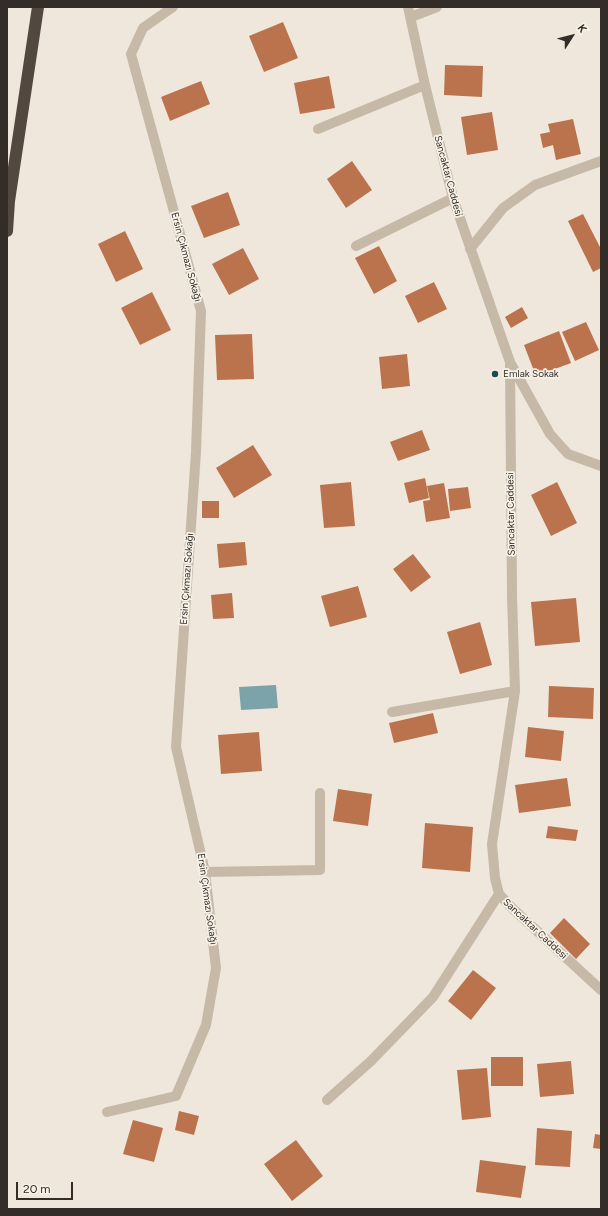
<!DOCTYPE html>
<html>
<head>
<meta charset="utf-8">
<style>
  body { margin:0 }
  #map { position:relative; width:608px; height:1216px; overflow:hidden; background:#efe7db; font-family:Figtree,sans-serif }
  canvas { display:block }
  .frame { position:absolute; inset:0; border:8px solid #332c27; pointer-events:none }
  .north { position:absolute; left:552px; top:16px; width:40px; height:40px; -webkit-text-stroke:3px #f7f1e7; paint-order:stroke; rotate:54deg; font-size:11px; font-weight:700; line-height:16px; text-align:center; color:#332c27 }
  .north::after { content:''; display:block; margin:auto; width:14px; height:18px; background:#332c27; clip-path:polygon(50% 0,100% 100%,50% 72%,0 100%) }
  .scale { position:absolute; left:16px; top:1182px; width:57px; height:18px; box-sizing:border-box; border:2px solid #332c27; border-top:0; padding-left:5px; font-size:12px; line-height:14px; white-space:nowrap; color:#332c27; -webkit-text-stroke:3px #f7f1e7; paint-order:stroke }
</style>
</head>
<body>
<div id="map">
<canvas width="608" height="1216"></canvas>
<div class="frame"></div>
<div class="north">K</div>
<div class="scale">20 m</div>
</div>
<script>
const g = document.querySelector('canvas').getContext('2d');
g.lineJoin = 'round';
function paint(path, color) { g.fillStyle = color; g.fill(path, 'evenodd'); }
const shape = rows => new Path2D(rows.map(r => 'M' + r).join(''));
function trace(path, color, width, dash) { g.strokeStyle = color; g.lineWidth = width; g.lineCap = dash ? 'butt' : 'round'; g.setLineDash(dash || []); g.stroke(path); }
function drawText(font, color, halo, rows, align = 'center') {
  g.font = font + ' Figtree,sans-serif'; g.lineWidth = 3.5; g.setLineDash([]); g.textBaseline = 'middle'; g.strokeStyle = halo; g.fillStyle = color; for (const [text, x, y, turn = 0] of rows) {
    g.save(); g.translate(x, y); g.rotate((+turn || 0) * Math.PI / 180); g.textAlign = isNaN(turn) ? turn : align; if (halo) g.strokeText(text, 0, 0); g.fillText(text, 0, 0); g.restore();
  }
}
const water = shape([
  [276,685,278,708,241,710,239,687]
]);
const building = shape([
  [283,22,298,58,264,72,249,36],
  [445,65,483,66,482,97,444,95],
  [329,76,335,108,300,114,294,83],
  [201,81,210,104,170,121,161,97],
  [492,112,498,150,467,155,461,117],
  [573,119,581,154,556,160,553,145,543,148,540,134,550,132,548,124],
  [352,161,372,190,346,208,327,179],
  [228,192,240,225,204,238,191,206],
  [583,214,601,249,601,268,593,272,568,221],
  [125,231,143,269,116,282,98,244],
  [379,246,397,281,374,294,355,258],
  [243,248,259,279,229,295,212,264],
  [434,282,447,309,418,323,405,296],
  [152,292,171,330,140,345,121,308],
  [522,307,528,318,511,328,505,317],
  [586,322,599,350,575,361,562,332],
  [559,331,571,363,536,376,524,345],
  [252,334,254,379,217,380,215,335],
  [407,354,410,386,382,389,379,357],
  [422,430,430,450,398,461,390,442],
  [253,445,272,475,234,498,216,468],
  [425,478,429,498,409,503,404,483],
  [351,482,355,526,324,528,320,485],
  [557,482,577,523,551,536,531,495],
  [444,483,450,518,426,522,423,501,430,500,427,486],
  [468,487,471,508,450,511,448,489],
  [202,501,219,501,219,518,202,518],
  [245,542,247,565,219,568,217,544],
  [413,554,431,577,411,592,393,569],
  [358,586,367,617,330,627,321,596],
  [232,593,234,618,213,619,211,595],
  [576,598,580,642,535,646,531,602],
  [480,622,492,665,460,674,447,632],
  [549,686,594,688,593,719,548,717],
  [433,713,438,733,394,743,389,723],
  [528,727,564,731,561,761,525,757],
  [259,732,262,771,221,774,218,735],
  [567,778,571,806,519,813,515,785],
  [338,789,372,794,368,826,333,821],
  [425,823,473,827,470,872,422,868],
  [548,826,578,830,576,841,546,838],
  [564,918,590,944,576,959,550,933],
  [473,970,496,988,471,1020,448,1001],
  [491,1057,523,1057,523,1086,491,1086],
  [571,1061,574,1094,540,1097,537,1064],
  [487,1068,491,1117,462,1120,457,1070],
  [179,1111,199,1116,194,1135,175,1130],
  [133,1120,163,1128,154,1162,123,1154],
  [537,1128,572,1131,570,1167,535,1165],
  [595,1134,601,1135,601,1149,593,1148],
  [296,1140,323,1176,292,1201,264,1164],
  [480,1160,526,1166,521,1198,476,1192]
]);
const minor = shape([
  [408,7,425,85,453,198,510,362,512,596,515,691,492,844,495,878,499,894,511,907,601,990],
  [411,17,437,7],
  [318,129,425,85],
  [356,246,453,198],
  [470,249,503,208,535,185,601,161],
  [511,364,550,434,568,454,601,466],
  [392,712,515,691],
  [205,872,320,870,320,793],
  [327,1100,371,1061,433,997,499,894],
  [107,1112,176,1096,206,1025,216,968,205,872,176,747,196,452,201,311,131,54,143,28,173,7]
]);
const highway = shape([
  [7,231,9,201,38,7]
]);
const markers = [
  [495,374,4,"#214951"]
];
const streetNames = [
  ["Sancaktar Caddesi",448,176,75],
  ["Ersin Çıkmazı Sokağı",186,257,75],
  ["Sancaktar Caddesi",511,514,-91],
  ["Ersin Çıkmazı Sokağı",187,579,-86],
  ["Ersin Çıkmazı Sokağı",207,899,82],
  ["Sancaktar Caddesi",535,929,43]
];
const poiNames = [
  ["Emlak Sokak",503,374]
];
paint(water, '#7ca3a9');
paint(building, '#ba734d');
trace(minor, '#c6b9a8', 10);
trace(highway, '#53483f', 12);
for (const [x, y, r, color] of markers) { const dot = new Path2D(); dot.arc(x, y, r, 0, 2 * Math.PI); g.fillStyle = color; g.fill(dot); trace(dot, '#f7f1e7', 1.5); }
drawText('10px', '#332c27', '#f7f1e7', streetNames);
drawText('10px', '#332c27', '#f7f1e7', poiNames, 'left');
</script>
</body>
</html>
